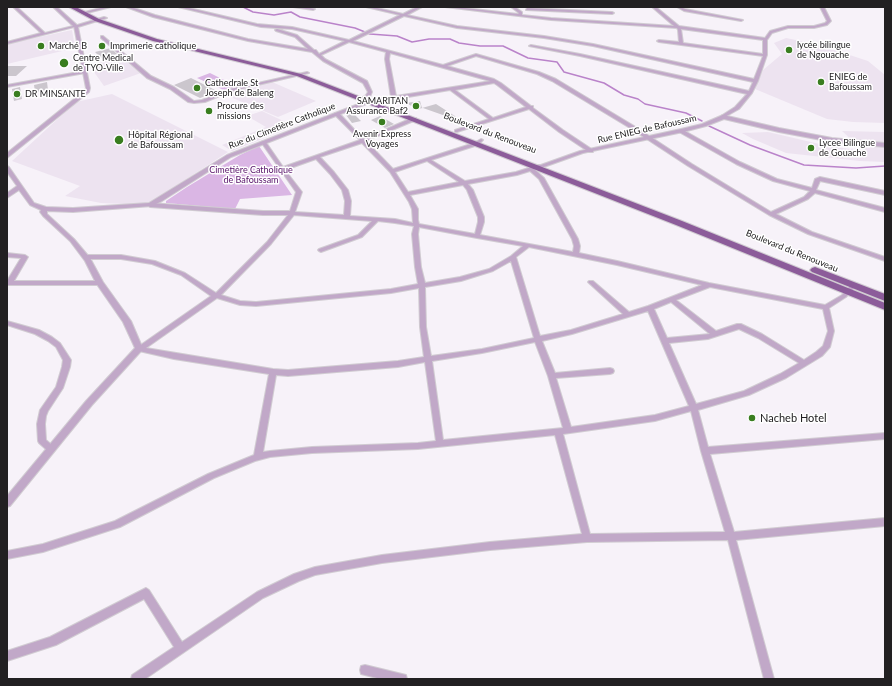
<!DOCTYPE html>
<html>
<head>
<meta charset="utf-8">
<style>
  body { margin:0 }
  #map { position:relative; width:892px; height:686px; overflow:hidden; background:#f7f2f9; font-family:Lato,sans-serif }
  canvas { display:block }
  .frame { position:absolute; inset:0; border:8px solid #222022; pointer-events:none }
</style>
</head>
<body>
<div id="map">
<canvas width="892" height="686"></canvas>
<div class="frame"></div>
</div>
<script>
const g = document.querySelector('canvas').getContext('2d');
g.lineJoin = 'round';
function paint(path, color) { g.fillStyle = color; g.fill(path, 'evenodd'); }
const shape = rows => new Path2D(rows.map(r => 'M' + r).join(''));
function trace(path, color, width, dash) { g.strokeStyle = color; g.lineWidth = width; g.lineCap = dash ? 'butt' : 'round'; g.setLineDash(dash || []); g.stroke(path); }
function drawText(font, color, halo, rows, align = 'center') {
  g.font = font + ' Lato,sans-serif'; g.lineWidth = 3; g.setLineDash([]); g.textBaseline = 'middle'; g.strokeStyle = halo; g.fillStyle = color; for (const [text, x, y, turn = 0] of rows) {
    g.save(); g.translate(x, y); g.rotate((+turn || 0) * Math.PI / 180); g.textAlign = isNaN(turn) ? turn : align; if (halo) g.strokeText(text, 0, 0); g.fillText(text, 0, 0); g.restore();
  }
}
const built = shape([
  [72,30,75,48,7,64,7,44],
  [786,38,816,44,868,61,885,75,885,123,853,122,827,119,755,89,763,70,782,54,774,43],
  [120,57,141,73,104,86,89,65],
  [272,82,316,101,278,117,223,94],
  [112,94,228,152,147,205,101,203,65,196,80,186,12,161,76,102],
  [262,111,294,126,232,151,222,145,266,127,247,116],
  [842,131,885,132,885,162,860,161,786,153,753,139,742,133,768,132,828,146,864,151]
]);
const green = shape([
  [210,73,228,82,242,86,224,90,197,78],
  [259,146,292,195,240,199,235,209,166,203,166,201,187,187,240,155]
]);
const stream = shape([
  [243,7,253,12,274,15,291,12,300,17,355,28,370,34,397,36,412,42,429,39,450,39,459,43,480,46,503,46,528,58,557,62,564,72,604,83,624,95,638,99,645,104,686,113,702,121],
  [709,126,750,145,804,165,856,168,885,166]
]);
const building = shape([
  [111,48,117,54,101,58,95,52],
  [7,66,27,66,16,76,7,76],
  [191,78,215,90,206,93,208,95,200,98,174,85],
  [47,82,48,90,35,92,34,85],
  [20,87,22,99,14,101,12,89],
  [420,101,422,108,436,104,458,118,457,120,423,108,417,109,406,103],
  [354,114,361,121,352,123,346,115],
  [380,116,394,124,385,128,371,120]
]);
const minor = shape([
  [13,7,17,7,45,33,73,26,53,7,57,7,78,26,7,44,7,42,41,33,13,7],
  [104,7,111,7,83,14,81,13,104,7],
  [126,7,131,7,155,15,248,39,308,49,295,37,276,31,275,30,277,29,297,35,314,50,316,50,319,54,345,41,292,29,261,27,178,7,185,7,257,24,292,27,349,40,400,15,366,7,373,7,403,14,417,7,422,7,407,15,457,26,544,36,593,44,754,79,763,56,659,42,657,41,659,40,679,42,678,30,677,28,551,20,445,7,456,7,518,14,519,13,511,7,515,7,522,12,522,15,551,18,674,26,652,7,656,7,679,26,765,38,770,31,788,26,814,26,825,23,827,21,820,7,824,7,831,21,827,25,814,28,788,28,772,33,767,40,767,55,758,81,752,93,739,109,723,118,721,117,721,116,735,107,747,94,580,56,529,46,531,45,580,54,749,91,753,82,593,46,544,38,457,28,404,16,353,41,443,65,476,54,539,72,556,79,634,126,692,164,771,212,804,197,810,191,773,181,736,164,679,132,679,130,683,130,740,162,777,179,812,188,815,179,820,177,885,191,885,195,820,181,816,190,885,208,885,212,815,193,808,199,776,214,812,232,885,257,885,261,808,234,769,215,688,166,630,128,552,81,537,74,476,56,447,66,494,79,501,83,531,106,533,106,533,108,563,130,593,150,593,152,589,152,559,132,529,109,457,132,455,132,455,130,489,119,450,90,396,99,394,100,392,99,378,101,378,99,391,97,385,59,386,52,349,42,321,55,325,59,367,81,372,92,370,97,362,100,360,99,366,95,368,92,363,83,323,61,312,52,248,41,153,17,126,7],
  [681,29,763,40,763,54,683,43,681,29],
  [390,53,490,81,491,81,396,96,389,59,390,53],
  [494,83,497,85,526,107,493,118,455,90,494,83],
  [293,7,305,7,315,9,313,10,293,7],
  [677,7,681,7,685,9,743,20,741,21,684,11,677,7],
  [527,8,612,12,614,13,612,14,526,10,527,8],
  [101,36,103,36,151,76,174,87,194,101,202,100,231,89,307,72,309,73,232,91,205,102,194,103,188,102,170,89,147,78,101,38,101,36],
  [84,71,86,72,85,73,7,87,7,85,84,71],
  [335,113,339,113,363,139,412,118,416,118,416,120,366,141,393,169,474,143,481,139,483,140,478,145,431,160,465,181,516,172,538,165,542,165,542,167,534,169,544,178,578,239,580,246,579,253,617,261,709,283,825,305,842,295,851,285,855,285,856,286,855,287,846,297,829,308,834,331,830,347,822,356,786,378,749,395,698,410,708,447,885,433,885,439,710,454,734,532,885,518,885,526,736,540,774,679,764,679,728,540,587,542,490,550,382,563,315,575,299,581,263,598,145,679,131,679,132,675,174,647,144,599,56,645,7,661,7,651,50,637,146,588,149,590,182,642,257,592,294,574,315,567,382,555,490,542,582,534,555,435,418,449,312,453,270,457,255,461,214,478,120,527,43,552,7,559,7,551,43,544,115,521,208,474,254,455,269,374,174,359,139,351,135,349,211,296,181,275,152,264,121,259,86,259,83,257,86,255,121,255,155,261,185,273,216,293,267,242,288,215,263,215,150,207,147,205,150,203,263,211,290,211,296,192,261,142,265,141,283,167,360,140,335,115,335,113],
  [362,143,390,172,409,202,412,209,413,223,395,219,350,216,351,201,348,190,334,172,320,157,362,143],
  [316,159,330,174,342,190,345,201,344,215,295,212,302,192,285,170,316,159],
  [427,161,459,182,408,192,395,172,427,161],
  [530,171,539,179,572,239,574,246,573,252,480,235,484,222,484,217,473,190,468,184,517,175,530,171],
  [463,185,467,190,478,217,478,222,475,234,419,224,418,220,418,209,410,195,463,185],
  [294,215,372,221,358,235,319,249,318,250,319,251,321,252,362,237,378,221,395,223,414,226,412,234,415,267,418,284,391,289,256,302,240,301,221,295,271,244,294,215],
  [419,227,477,238,523,246,511,256,489,269,460,277,425,283,421,267,418,234,419,227],
  [529,247,617,265,702,285,648,306,629,312,593,281,589,281,588,282,589,283,623,314,571,330,540,336,516,257,529,247],
  [511,261,534,338,482,349,431,356,426,327,425,287,461,281,493,271,511,261],
  [710,287,823,309,828,331,823,346,816,352,804,360,762,334,741,324,737,324,716,331,676,300,710,287],
  [419,288,420,327,424,357,398,361,288,370,273,369,146,348,217,298,240,305,256,306,391,293,419,288],
  [671,302,710,334,667,338,654,309,671,302],
  [648,311,689,406,655,415,571,427,556,378,610,374,613,373,614,371,613,369,610,368,555,373,542,341,572,334,648,311],
  [739,329,758,338,799,363,780,374,744,391,696,404,669,343,708,339,739,329],
  [535,342,548,376,563,428,443,440,432,361,482,353,535,342],
  [425,362,436,441,418,443,312,447,270,451,263,452,276,375,288,376,398,367,425,362],
  [691,411,701,451,725,532,590,534,563,434,655,421,691,411],
  [7,253,25,255,28,257,14,281,100,281,103,283,100,285,7,285,7,281,21,258,7,257,7,253],
  [7,321,39,330,52,337,60,343,71,360,70,367,63,388,48,411,46,416,45,424,46,440,54,447,55,449,54,451,51,452,48,451,39,443,38,441,37,424,40,410,56,387,62,367,63,360,56,347,48,341,35,334,7,325,7,321],
  [365,665,402,674,406,675,407,679,381,679,361,674,360,670,361,666,365,665]
]);
const tertiary = shape([
  [104,17,107,18,78,27,90,88,89,92,7,158,7,153,84,91,86,88,74,26,104,17],
  [380,98,382,99,382,101,369,103,231,157,162,201,152,206,73,212,47,211,47,214,74,239,90,258,103,282,131,321,143,349,92,405,10,506,7,507,7,496,86,401,135,348,123,322,96,283,85,261,70,241,43,216,40,212,41,210,30,205,19,190,7,198,7,193,17,186,7,172,7,166,9,167,34,203,46,207,73,208,149,203,227,155,366,101,380,98],
  [723,115,779,128,832,138,885,143,885,147,832,142,779,132,724,119,706,126,683,132,583,153,541,168,538,166,580,151,681,129,702,124,723,115]
]);
const trunk = shape([
  [69,7,76,7,99,19,157,39,301,74,682,221,885,303,885,310,676,225,297,76,153,41,95,21,69,7],
  [815,267,885,294,885,301,812,272,810,270,812,268,815,267]
]);
const markers = [
  [41,46,4,"#397d1f"],
  [102,46,4,"#397d1f"],
  [789,50,4,"#397d1f"],
  [64,63,5,"#397d1f"],
  [821,82,4,"#397d1f"],
  [197,88,4,"#397d1f"],
  [17,94,4,"#397d1f"],
  [416,106,4,"#397d1f"],
  [209,111,4,"#397d1f"],
  [382,122,4,"#397d1f"],
  [119,140,5,"#397d1f"],
  [811,148,4,"#397d1f"],
  [752,418,4,"#397d1f"]
];
const farPoinames = [
  ["lycée bilingue",797,45],
  ["de Ngouache",797,55],
  ["Marché B",49,46],
  ["Imprimerie catholique",110,46],
  ["Centre Medical",73,58],
  ["de TYO-Ville",73,68],
  ["ENIEG de",829,77],
  ["Bafoussam",829,87],
  ["Cathedrale St",205,83],
  ["Joseph de Baleng",205,93],
  ["DR MINSANTE",25,94],
  ["SAMARITAN",408,101,"right"],
  ["Assurance Baf2",408,111,"right"],
  ["Procure des",217,106],
  ["missions",217,116],
  ["Avenir Express",382,134,"center"],
  ["Voyages",382,144,"center"],
  ["Hôpital Régional",128,135],
  ["de Bafoussam",128,145],
  ["Lycee Bilingue",819,143],
  ["de Gouache",819,153]
];
const farStreetnames = [
  ["Rue du Cimetière Catholique",282,126,-21],
  ["Rue ENIEG de Bafoussam",647,129,-13],
  ["Boulevard du Renouveau",490,133,21],
  ["Boulevard du Renouveau",792,251,22]
];
const farParknames = [
  ["Cimetière Catholique",251,170],
  ["de Bafoussam",251,180]
];
const poiNames = [
  ["Nacheb Hotel",760,418]
];
paint(built, '#ede3f0');
paint(green, '#dab6e4');
trace(stream, '#ba83ca', 1.5);
paint(building, '#cbc6cd');
trace(minor, '#d1ccd2', 2);
trace(tertiary, '#d1ccd2', 2);
trace(trunk, '#d1ccd2', 2);
paint(minor, '#c1a8c8');
paint(tertiary, '#c1a8c8');
paint(trunk, '#8c5c9a');
for (const [x, y, r, color] of markers) { const dot = new Path2D(); dot.arc(x, y, r, 0, 2 * Math.PI); g.fillStyle = color; g.fill(dot); trace(dot, '#fff', 1.5); }
drawText('9px', '#222022', '#fff', farPoinames, 'left');
drawText('9px', '#222022', '#fff', farStreetnames);
drawText('9px', '#571169', '#fff', farParknames);
drawText('11px', '#222022', '#fff', poiNames, 'left');
</script>
</body>
</html>
